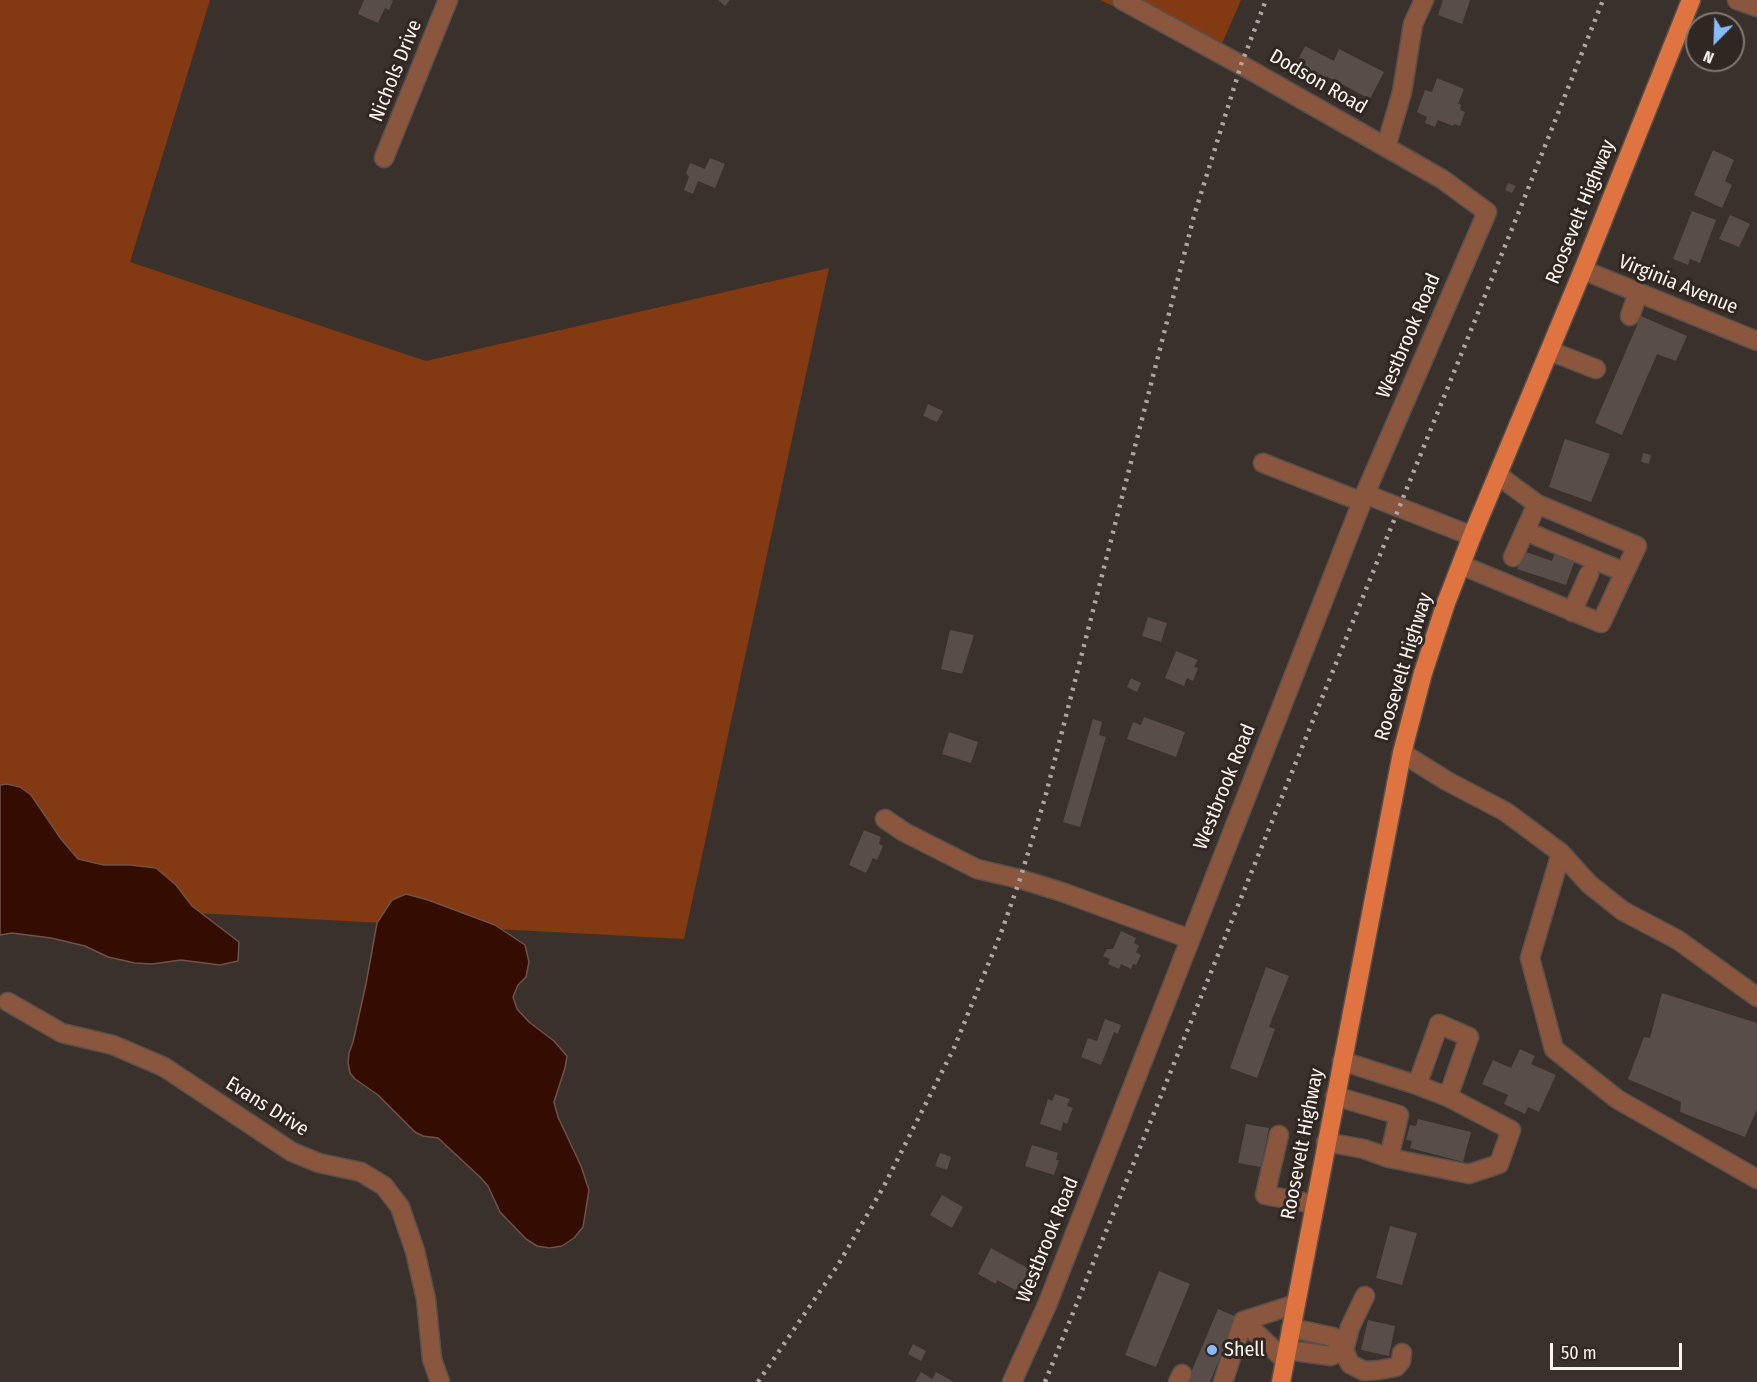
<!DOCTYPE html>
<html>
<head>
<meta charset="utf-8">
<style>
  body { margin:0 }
  #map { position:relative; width:1757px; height:1382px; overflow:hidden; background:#3a302c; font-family:"Fira Sans Condensed",sans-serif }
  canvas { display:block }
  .north { position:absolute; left:1685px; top:12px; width:60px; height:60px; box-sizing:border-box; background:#302622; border:2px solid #817874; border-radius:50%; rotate:203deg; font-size:16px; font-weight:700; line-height:24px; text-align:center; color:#faf3f0 }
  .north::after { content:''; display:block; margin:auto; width:21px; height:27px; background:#88bbfc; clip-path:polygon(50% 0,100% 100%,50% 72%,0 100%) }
  .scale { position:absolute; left:1550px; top:1343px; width:132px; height:27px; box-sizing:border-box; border:3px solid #faf3f0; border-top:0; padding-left:8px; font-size:18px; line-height:21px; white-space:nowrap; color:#faf3f0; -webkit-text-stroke:4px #302622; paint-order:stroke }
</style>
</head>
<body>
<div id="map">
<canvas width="1757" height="1382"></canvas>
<div class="north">N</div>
<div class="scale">50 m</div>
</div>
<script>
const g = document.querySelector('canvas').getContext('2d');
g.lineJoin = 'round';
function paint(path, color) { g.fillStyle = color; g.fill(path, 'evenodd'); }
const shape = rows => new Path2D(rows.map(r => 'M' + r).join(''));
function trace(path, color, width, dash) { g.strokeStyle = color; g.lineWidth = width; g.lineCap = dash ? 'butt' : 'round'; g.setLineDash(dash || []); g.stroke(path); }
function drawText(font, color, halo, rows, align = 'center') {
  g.font = font + ' "Fira Sans Condensed",sans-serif'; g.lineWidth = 6; g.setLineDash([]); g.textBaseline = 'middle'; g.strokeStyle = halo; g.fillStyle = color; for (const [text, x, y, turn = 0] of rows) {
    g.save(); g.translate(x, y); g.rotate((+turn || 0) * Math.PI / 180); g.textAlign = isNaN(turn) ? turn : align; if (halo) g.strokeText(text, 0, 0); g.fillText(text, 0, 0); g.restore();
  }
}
const green = shape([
  [0,0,210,0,130,262,426,361,829,268,684,939,158,911,0,907],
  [1100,0,1241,0,1217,55]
]);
const water = shape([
  [7,784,20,787,31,795,61,839,78,859,104,865,130,865,156,868,176,885,192,906,239,942,238,961,220,965,181,960,152,964,135,963,108,957,85,946,51,938,12,933,0,935,0,785,7,784],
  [406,894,428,900,495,925,525,945,529,962,526,977,518,985,513,997,517,1009,529,1022,554,1041,567,1056,565,1068,554,1102,558,1117,581,1166,589,1190,583,1227,574,1238,562,1246,549,1248,537,1246,526,1239,500,1212,488,1186,480,1177,438,1138,423,1136,415,1132,378,1095,355,1079,350,1073,348,1062,349,1053,353,1042,366,984,377,923,392,900,406,894]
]);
const building = shape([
  [364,0,391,0,393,1,389,10,385,8,378,23,358,14],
  [718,0,730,0,725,6],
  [1443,0,1470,0,1462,24,1438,15],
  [1305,46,1334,61,1339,49,1384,72,1370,99,1326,76,1324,80,1295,66],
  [1437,78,1464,89,1458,104,1461,105,1460,110,1465,112,1460,126,1454,124,1453,126,1438,120,1435,127,1425,123,1427,117,1417,112,1425,90,1432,92],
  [1713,150,1734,160,1725,181,1732,185,1722,208,1694,195],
  [710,158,725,164,715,188,698,181,693,194,684,190,689,177,686,173,690,163,705,169],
  [1508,183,1516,186,1512,193,1505,190],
  [1692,211,1716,220,1700,263,1690,259,1688,265,1673,259],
  [1730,215,1750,224,1739,247,1719,239],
  [1641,316,1687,336,1676,361,1657,354,1622,435,1595,423],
  [928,404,943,411,937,422,923,416],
  [1565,439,1610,454,1591,502,1549,487],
  [1643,453,1651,455,1649,464,1641,462],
  [1556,550,1576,557,1566,585,1517,569,1523,551,1552,561],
  [1148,617,1167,623,1161,642,1142,636],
  [950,630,974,635,962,674,941,669],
  [1176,651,1198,660,1194,667,1198,668,1193,681,1187,678,1184,686,1165,678],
  [1131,678,1141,683,1137,692,1127,687],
  [1144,717,1185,732,1176,757,1127,739,1133,722,1141,725],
  [1093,719,1102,722,1099,735,1106,737,1080,827,1063,822],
  [949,732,978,742,971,763,942,754],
  [864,830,881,837,879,844,883,846,877,860,873,858,866,873,849,865],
  [1121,931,1136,938,1134,943,1139,946,1136,952,1141,955,1136,965,1133,964,1131,969,1121,964,1119,969,1108,964,1110,959,1103,956,1107,949,1113,949],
  [1266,967,1289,976,1269,1027,1275,1029,1257,1078,1230,1068],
  [1662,993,1757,1023,1757,1109,1745,1137,1680,1112,1681,1102,1628,1079,1644,1037,1650,1038],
  [1105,1019,1121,1025,1118,1034,1114,1032,1101,1065,1081,1057,1088,1038,1097,1041],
  [1520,1049,1535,1056,1531,1064,1556,1075,1539,1112,1528,1107,1525,1114,1504,1104,1508,1095,1482,1084,1493,1060,1511,1068],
  [1055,1094,1070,1099,1067,1106,1073,1108,1067,1124,1063,1122,1061,1131,1040,1124,1048,1099,1052,1101],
  [1418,1119,1471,1132,1463,1162,1410,1148,1412,1141,1406,1140,1410,1125,1416,1126],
  [1246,1124,1269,1128,1261,1167,1238,1163],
  [1032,1145,1058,1153,1056,1160,1059,1160,1054,1175,1025,1166],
  [940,1153,951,1157,947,1170,935,1166],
  [942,1195,963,1207,952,1228,930,1215],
  [1390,1226,1417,1233,1402,1285,1376,1278],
  [991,1248,1031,1270,1019,1292,997,1280,996,1284,978,1274],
  [1159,1271,1190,1284,1156,1367,1125,1355],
  [1218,1309,1237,1317,1210,1382,1187,1382],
  [1368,1320,1395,1326,1389,1356,1361,1350],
  [913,1344,926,1351,921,1361,908,1354],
  [921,1372,932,1379,936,1372,954,1382,915,1382]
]);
const minor = shape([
  [1737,0,1757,7],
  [1386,147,1402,92,1413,24,1424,0],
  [384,158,448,0],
  [1583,270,1757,341],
  [1630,316,1638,293],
  [1550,351,1596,369],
  [1263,463,1362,502],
  [1365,494,1472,536],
  [1525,531,1624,572],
  [1513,557,1537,504],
  [1461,565,1601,623,1637,546,1537,504,1499,476],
  [1572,612,1589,574],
  [1402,753,1447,781,1506,812,1561,853,1530,958,1554,1049,1617,1099,1757,1179],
  [885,819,904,832,977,869,1020,879,1062,892,1190,939],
  [1561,853,1589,884,1623,911,1678,940,1757,997],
  [8,1002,62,1033,113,1045,164,1067,292,1152,319,1163,361,1172,384,1186,400,1207,415,1251,426,1299,432,1359,440,1382],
  [1417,1085,1439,1024,1469,1037,1448,1097],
  [1335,1096,1399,1115,1389,1158],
  [1279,1135,1265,1195,1314,1204],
  [1326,1142,1364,1149,1389,1158,1469,1174,1499,1164,1511,1130,1448,1097,1417,1085,1342,1061],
  [1243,1321,1285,1360],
  [1243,1321,1296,1304],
  [1291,1328,1333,1337,1344,1350,1350,1364,1364,1371,1379,1370,1396,1367,1401,1361,1402,1353],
  [1287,1350,1331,1356,1344,1350],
  [1344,1350,1350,1327,1365,1296],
  [1012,1382,1047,1305,1365,494,1487,212,1442,179,1252,71,1122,0],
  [1178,1382,1182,1374],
  [1223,1382,1243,1321]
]);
const major = shape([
  [1281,1382,1402,753,1423,673,1446,603,1472,536,1583,270,1691,0]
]);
const rail = shape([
  [758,1382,838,1265,884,1186,954,1048,1001,933,1020,879,1045,798,1194,216,1241,65,1266,0],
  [1045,1382,1518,214,1603,0]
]);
const markers = [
  [1212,1350,6,"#88bbfc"]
];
const streetNames = [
  ["Nichols Drive",396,71,-68],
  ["Dodson Road",1318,82,30],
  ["Roosevelt Highway",1581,212,-68],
  ["Virginia Avenue",1678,285,22],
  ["Westbrook Road",1409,336,-67],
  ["Roosevelt Highway",1404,667,-73],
  ["Westbrook Road",1225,787,-68],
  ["Evans Drive",267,1107,32],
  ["Roosevelt Highway",1303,1144,-79],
  ["Westbrook Road",1048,1240,-68]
];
const poiNames = [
  ["Shell",1224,1350]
];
paint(green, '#833911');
paint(water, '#340d00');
trace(water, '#6f5248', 1.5);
paint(building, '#584d48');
trace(minor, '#594f4b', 21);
trace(major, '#594f4b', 21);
trace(minor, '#8b563e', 18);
trace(major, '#df7440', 18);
trace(rail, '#aea6a2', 4.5, [3, 6]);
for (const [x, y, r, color] of markers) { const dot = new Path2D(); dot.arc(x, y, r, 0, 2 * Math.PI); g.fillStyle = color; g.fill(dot); trace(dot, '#302622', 2); }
drawText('20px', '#faf3f0', '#302622', streetNames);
drawText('20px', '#faf3f0', '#302622', poiNames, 'left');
</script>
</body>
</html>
